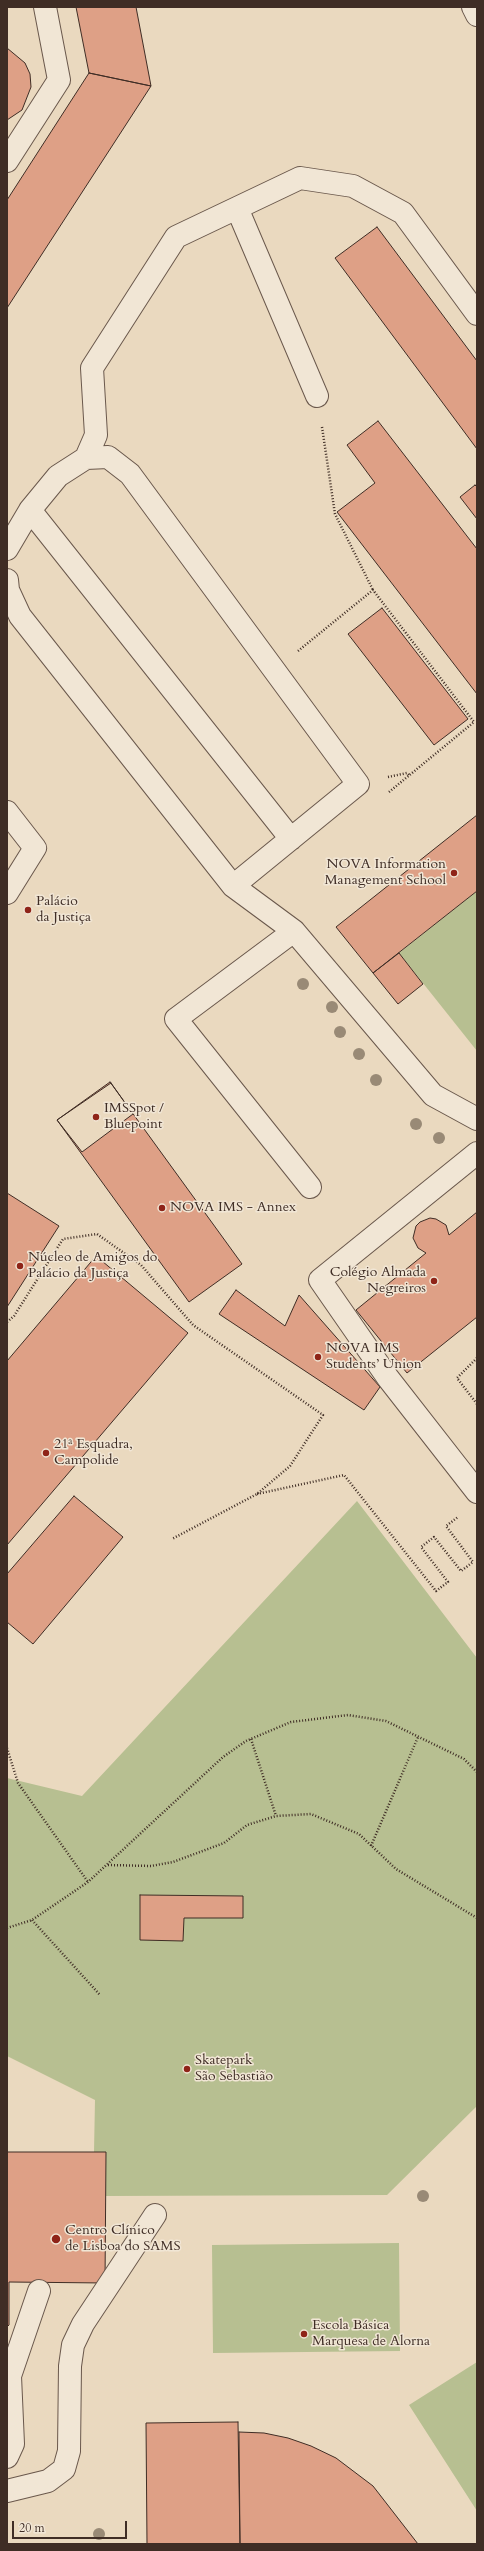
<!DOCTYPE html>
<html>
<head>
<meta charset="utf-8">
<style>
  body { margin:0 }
  #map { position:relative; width:484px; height:2551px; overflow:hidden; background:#ead9bf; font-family:Cardo,serif }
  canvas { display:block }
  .frame { position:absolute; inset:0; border:8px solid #3f2d25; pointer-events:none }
  .scale { position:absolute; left:12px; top:2521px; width:115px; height:18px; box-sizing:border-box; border:2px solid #3f2d25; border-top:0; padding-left:5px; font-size:12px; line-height:14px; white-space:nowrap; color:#3f2d25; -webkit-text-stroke:3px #f1e6d5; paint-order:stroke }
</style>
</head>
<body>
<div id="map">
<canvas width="484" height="2551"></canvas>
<div class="frame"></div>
<div class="scale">20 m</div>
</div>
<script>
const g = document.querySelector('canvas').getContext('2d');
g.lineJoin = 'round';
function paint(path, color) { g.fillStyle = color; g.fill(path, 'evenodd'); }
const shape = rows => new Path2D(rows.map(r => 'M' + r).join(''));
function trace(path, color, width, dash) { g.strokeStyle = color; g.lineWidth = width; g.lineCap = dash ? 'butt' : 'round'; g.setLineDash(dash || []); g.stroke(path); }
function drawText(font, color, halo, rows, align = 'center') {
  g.font = font + ' Cardo,serif'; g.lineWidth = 3; g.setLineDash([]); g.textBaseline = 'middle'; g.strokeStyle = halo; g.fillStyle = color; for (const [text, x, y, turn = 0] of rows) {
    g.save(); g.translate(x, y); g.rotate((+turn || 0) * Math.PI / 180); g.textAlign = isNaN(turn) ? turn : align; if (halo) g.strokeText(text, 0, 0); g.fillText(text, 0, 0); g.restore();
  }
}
const green = shape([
  [477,891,477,1051,399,953],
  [357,1501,477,1658,477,2106,387,2195,106,2196,105,2152,94,2152,95,2100,7,2056,7,1778,82,1796],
  [399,2243,400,2351,213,2353,212,2245],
  [477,2362,477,2511,409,2405]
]);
const building = shape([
  [76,7,136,7,151,86,89,73,76,7],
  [7,48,25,63,30,74,31,87,22,110,7,120,7,48],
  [89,73,151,86,7,308,7,200,89,73],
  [377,227,477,361,477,449,335,258,377,227],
  [378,421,477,549,477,694,337,512,375,483,347,445,378,421],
  [475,485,477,487,477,519,460,497,475,485],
  [382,608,468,719,434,745,348,634,382,608],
  [477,815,477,891,373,973,336,927,477,815],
  [399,953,423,984,398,1004,373,973,399,953],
  [110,1082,242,1264,189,1302,57,1120,110,1082],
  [111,1083,133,1114,82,1152,57,1120,111,1083],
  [7,1193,59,1226,7,1307,7,1193],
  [477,1212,477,1317,407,1373,356,1310,426,1253,418,1248,413,1238,416,1226,420,1222,430,1218,436,1219,446,1225,449,1235,477,1212],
  [96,1256,188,1333,7,1545,7,1361,96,1256],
  [236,1290,285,1326,299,1295,380,1387,364,1410,219,1314,236,1290],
  [74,1496,123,1537,33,1644,7,1622,7,1574,74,1496],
  [140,1895,243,1896,243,1918,184,1918,183,1941,140,1940,140,1895],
  [7,2152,106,2152,105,2283,9,2282,9,2325,7,2327,7,2152],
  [238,2422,240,2544,147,2544,146,2423,238,2422],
  [239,2432,264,2433,288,2438,311,2446,336,2458,373,2486,418,2544,240,2544,239,2432]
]);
const path = shape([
  [322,427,335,514,373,590],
  [298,651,373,590,474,722,389,792],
  [388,777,407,773,410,776],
  [7,1322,14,1316,63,1239,97,1234,141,1265,193,1325,323,1415,290,1466,257,1494,172,1539],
  [477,1358,457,1378,477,1404],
  [257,1494,344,1475,436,1591,448,1582,421,1547,434,1537,461,1571,473,1562,446,1526,458,1517],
  [251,1739,276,1816],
  [7,1748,18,1783,88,1882],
  [371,1846,418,1737],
  [108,1865,151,1866,173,1862,224,1843,247,1825,276,1816,311,1814,359,1834,396,1869,477,1918],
  [32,1920,100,1995],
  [7,1928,32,1920,88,1882,223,1757,246,1741,291,1722,348,1715,386,1721,464,1759,477,1772]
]);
const minor = shape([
  [473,7,477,15],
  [7,161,59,80,45,7],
  [237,208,317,396],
  [86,458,96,435,92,368,176,237,300,178,353,186,403,213,477,314],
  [30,510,291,839],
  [7,549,30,510,58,476,86,458,108,457,130,474,358,784,233,886],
  [7,580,8,590,20,616,233,886,294,931],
  [7,812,35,848,7,893],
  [477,1153,320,1280,388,1378,477,1492],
  [310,1187,176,1019,294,931,433,1095,477,1119],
  [7,2457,13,2444,10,2376,39,2291],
  [7,2491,48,2481,64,2469,69,2451,70,2366,73,2345,83,2324,155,2215]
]);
const trees = [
  [303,984],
  [332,1007],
  [340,1032],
  [359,1054],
  [376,1080],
  [416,1124],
  [439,1138],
  [423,2196],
  [99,2534]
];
const markers = [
  [454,873,4,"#8f2418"],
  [28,910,4,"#8f2418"],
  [96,1117,4,"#8f2418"],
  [162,1208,4,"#8f2418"],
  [20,1266,4,"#8f2418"],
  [434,1281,4,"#8f2418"],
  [318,1357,4,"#8f2418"],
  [46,1453,4,"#8f2418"],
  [187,2069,4,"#8f2418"],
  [56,2239,5,"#8f2418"],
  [304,2334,4,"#8f2418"]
];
const poiNames = [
  ["NOVA Information",446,865,"right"],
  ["Management School",446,881,"right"],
  ["Palácio",36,902],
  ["da Justiça",36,918],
  ["IMSSpot /",104,1109],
  ["Bluepoint",104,1125],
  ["NOVA IMS - Annex",170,1208],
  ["Núcleo de Amigos do",28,1258],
  ["Palácio da Justiça",28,1274],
  ["Colégio Almada",426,1273,"right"],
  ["Negreiros",426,1289,"right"],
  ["NOVA IMS",326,1349],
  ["Students’ Union",326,1365],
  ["21ª Esquadra,",54,1445],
  ["Campolide",54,1461],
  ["Skatepark",195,2061],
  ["São Sebastião",195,2077],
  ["Centro Clínico",65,2231],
  ["de Lisboa do SAMS",65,2247],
  ["Escola Básica",312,2326],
  ["Marquesa de Alorna",312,2342]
];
paint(green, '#b7bf91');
paint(building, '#dea086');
trace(building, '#3f2d25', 1);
trace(minor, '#6a584c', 24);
trace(path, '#3f2d25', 2.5, [1, 2]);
trace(minor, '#f1e6d5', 22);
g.fillStyle = '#998a76';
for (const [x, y] of trees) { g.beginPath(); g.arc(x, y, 6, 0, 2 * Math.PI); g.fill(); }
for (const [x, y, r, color] of markers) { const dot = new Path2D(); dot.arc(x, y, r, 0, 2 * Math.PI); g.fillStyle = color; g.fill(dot); trace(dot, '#f1e6d5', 1.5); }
drawText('14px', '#3f2d25', '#f1e6d5', poiNames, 'left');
</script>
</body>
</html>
